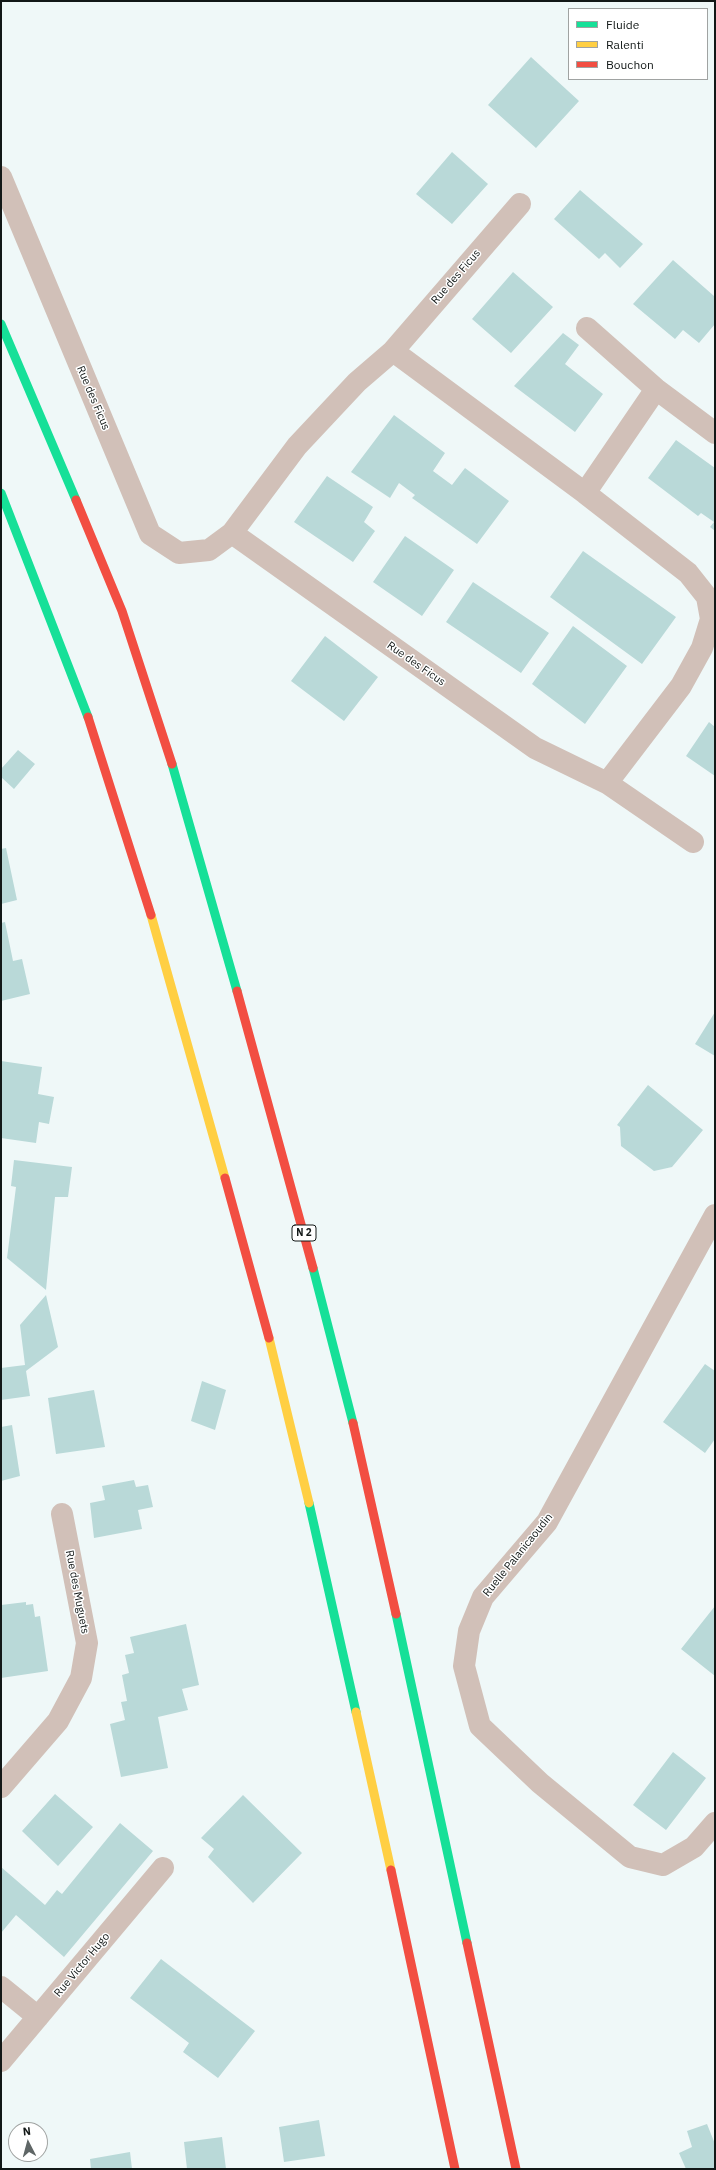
<!DOCTYPE html>
<html>
<head>
<meta charset="utf-8">
<style>
  body { margin:0 }
  #map { position:relative; width:716px; height:2170px; overflow:hidden; background:#eff8f8; font-family:"IBM Plex Sans",sans-serif }
  canvas { display:block }
  .frame { position:absolute; inset:0; border:2px solid #121817; pointer-events:none }
  .legend { position:absolute; left:568px; top:8px; width:140px; height:72px; box-sizing:border-box; background:#fff; border:1px solid #a0a3a2; margin:0; padding:5px 7px; list-style:none; font-size:12px; color:#121817 }
  .legend li { display:flex; align-items:center; gap:8px; height:20px }
  .legend b { width:20px; border:1px solid #a0a3a2 }
  .north { position:absolute; left:8px; top:2122px; width:40px; height:40px; box-sizing:border-box; background:#fff; border:1px solid #a0a3a2; border-radius:50%; rotate:354deg; font-size:11px; font-weight:700; line-height:16px; text-align:center; color:#121817 }
  .north::after { content:''; display:block; margin:auto; width:14px; height:18px; background:#5f6666; clip-path:polygon(50% 0,100% 100%,50% 72%,0 100%) }
</style>
</head>
<body>
<div id="map">
<canvas width="716" height="2170"></canvas>
<div class="frame"></div>
<ul class="legend">
<li><b style="height:5px;background:#16e098"></b>Fluide</li>
<li><b style="height:5px;background:#ffcf43"></b>Ralenti</li>
<li><b style="height:5px;background:#f24e42"></b>Bouchon</li>
</ul>
<div class="north">N</div>
</div>
<script>
const g = document.querySelector('canvas').getContext('2d');
g.lineJoin = 'round';
function paint(path, color) { g.fillStyle = color; g.fill(path, 'evenodd'); }
const shape = rows => new Path2D(rows.map(r => 'M' + r).join(''));
function trace(path, color, width, dash) { g.strokeStyle = color; g.lineWidth = width; g.lineCap = dash ? 'butt' : 'round'; g.setLineDash(dash || []); g.stroke(path); }
function drawText(font, color, halo, rows, align = 'center') {
  g.font = font + ' "IBM Plex Sans",sans-serif'; g.lineWidth = 3; g.setLineDash([]); g.textBaseline = 'middle'; g.strokeStyle = halo; g.fillStyle = color; for (const [text, x, y, turn = 0] of rows) {
    g.save(); g.translate(x, y); g.rotate((+turn || 0) * Math.PI / 180); g.textAlign = isNaN(turn) ? turn : align; if (halo) g.strokeText(text, 0, 0); g.fillText(text, 0, 0); g.restore();
  }
}
const building = shape([
  [531,57,579,101,536,148,488,105],
  [452,152,488,184,452,224,416,194],
  [580,190,643,244,620,268,605,253,599,259,554,219],
  [673,260,714,296,715,295,715,324,699,343,683,330,675,339,633,304],
  [513,272,553,307,511,353,472,319],
  [563,333,579,345,565,364,603,394,575,432,514,386],
  [394,415,445,453,433,471,452,485,465,468,509,501,477,544,412,498,415,495,399,483,390,498,351,472],
  [676,440,715,468,715,531,710,527,714,522,701,513,698,516,648,478],
  [327,476,373,507,364,522,375,531,353,562,294,522],
  [405,536,454,570,422,616,373,582],
  [583,551,676,617,642,664,550,597],
  [473,582,549,633,521,673,446,622],
  [573,626,627,666,585,724,532,684],
  [325,636,378,677,344,721,291,681],
  [709,722,715,727,715,776,686,756],
  [18,750,35,764,14,789,1,777,1,769],
  [6,848,17,900,1,904,1,849],
  [5,922,13,961,22,959,30,994,1,1001,1,923],
  [715,1012,715,1056,695,1044],
  [1,1061,42,1067,38,1094,54,1097,49,1124,39,1122,36,1143,1,1138],
  [648,1085,703,1130,672,1167,654,1171,621,1146,620,1127,617,1125],
  [14,1160,72,1167,68,1197,55,1197,46,1290,7,1258,16,1187,11,1186],
  [46,1295,58,1347,26,1371,30,1396,1,1400,1,1368,25,1365,20,1325],
  [705,1364,715,1371,715,1439,705,1453,663,1422],
  [202,1381,226,1390,215,1430,191,1421],
  [94,1390,105,1447,56,1454,48,1398],
  [12,1425,20,1476,1,1481,1,1427],
  [134,1480,136,1487,148,1485,153,1507,138,1510,142,1529,94,1538,90,1503,105,1500,102,1486],
  [26,1602,26,1605,33,1604,35,1617,40,1616,48,1671,1,1678,1,1605],
  [715,1606,715,1676,681,1649],
  [186,1624,199,1685,182,1689,188,1710,158,1717,168,1768,121,1777,110,1724,125,1720,121,1702,127,1701,122,1675,129,1673,125,1655,134,1653,130,1637],
  [673,1752,706,1778,666,1830,633,1805],
  [55,1794,93,1827,58,1866,22,1831],
  [243,1795,302,1853,253,1903,208,1857,214,1849,201,1838],
  [120,1823,153,1851,64,1957,16,1915,1,1933,1,1867,45,1905,57,1890,62,1894],
  [161,1959,255,2031,218,2078,183,2052,189,2043,130,1998],
  [319,2120,325,2156,284,2162,279,2127],
  [707,2124,715,2144,715,2169,686,2169,679,2153,692,2147,687,2131],
  [222,2137,226,2169,187,2169,184,2142],
  [130,2152,132,2169,91,2169,90,2159]
]);
const street = shape([
  [1,177,150,534,179,553,209,550,232,533,297,446,357,382,393,351,520,204],
  [587,328,656,389,715,433],
  [393,351,585,493,688,573,707,597,711,619,702,648,681,686,607,783],
  [585,493,656,389],
  [232,533,535,748,607,783,693,842],
  [715,1215,547,1522,483,1597,469,1631,464,1666,480,1726,540,1783,630,1857,663,1865,694,1847,715,1823],
  [1,1787,58,1721,81,1678,87,1643,62,1514],
  [1,1987,38,2017],
  [1,2061,163,1868]
]);
const fast = shape([
  [1,324,76,500],
  [1,493,88,717],
  [172,764,237,991],
  [313,1268,353,1423],
  [309,1503,356,1712],
  [396,1614,467,1943]
]);
const slow = shape([
  [151,915,225,1178],
  [269,1338,309,1503],
  [356,1712,391,1870]
]);
const jam = shape([
  [76,500,122,611,172,764],
  [88,717,151,915],
  [237,991,313,1268],
  [225,1178,269,1338],
  [353,1423,396,1614],
  [391,1870,455,2169],
  [467,1943,516,2169]
]);
const shields = [
  [304,1233,24]
];
const shieldNames = [
  ["N 2",304,1233]
];
const streetNames = [
  ["Rue des Ficus",456,277,-49],
  ["Rue des Ficus",93,398,67],
  ["Rue des Ficus",416,664,35],
  ["Ruelle Palanicaoudin",518,1555,-51],
  ["Rue des Muguets",77,1592,79],
  ["Rue Victor Hugo",82,1965,-50]
];
paint(building, '#b9d9d8');
trace(street, '#d1c0b8', 22);
trace(fast, '#16e098', 9);
trace(slow, '#ffcf43', 9);
trace(jam, '#f24e42', 9);
for (const [x, y, w] of shields) { const box = new Path2D(); box.roundRect(x - w / 2, y - 8, w, 16, 3); g.fillStyle = '#fff'; g.fill(box); trace(box, '#121817', 1); }
drawText('bold 10px', '#121817', null, shieldNames);
drawText('11px', '#121817', '#fff', streetNames);
</script>
</body>
</html>
